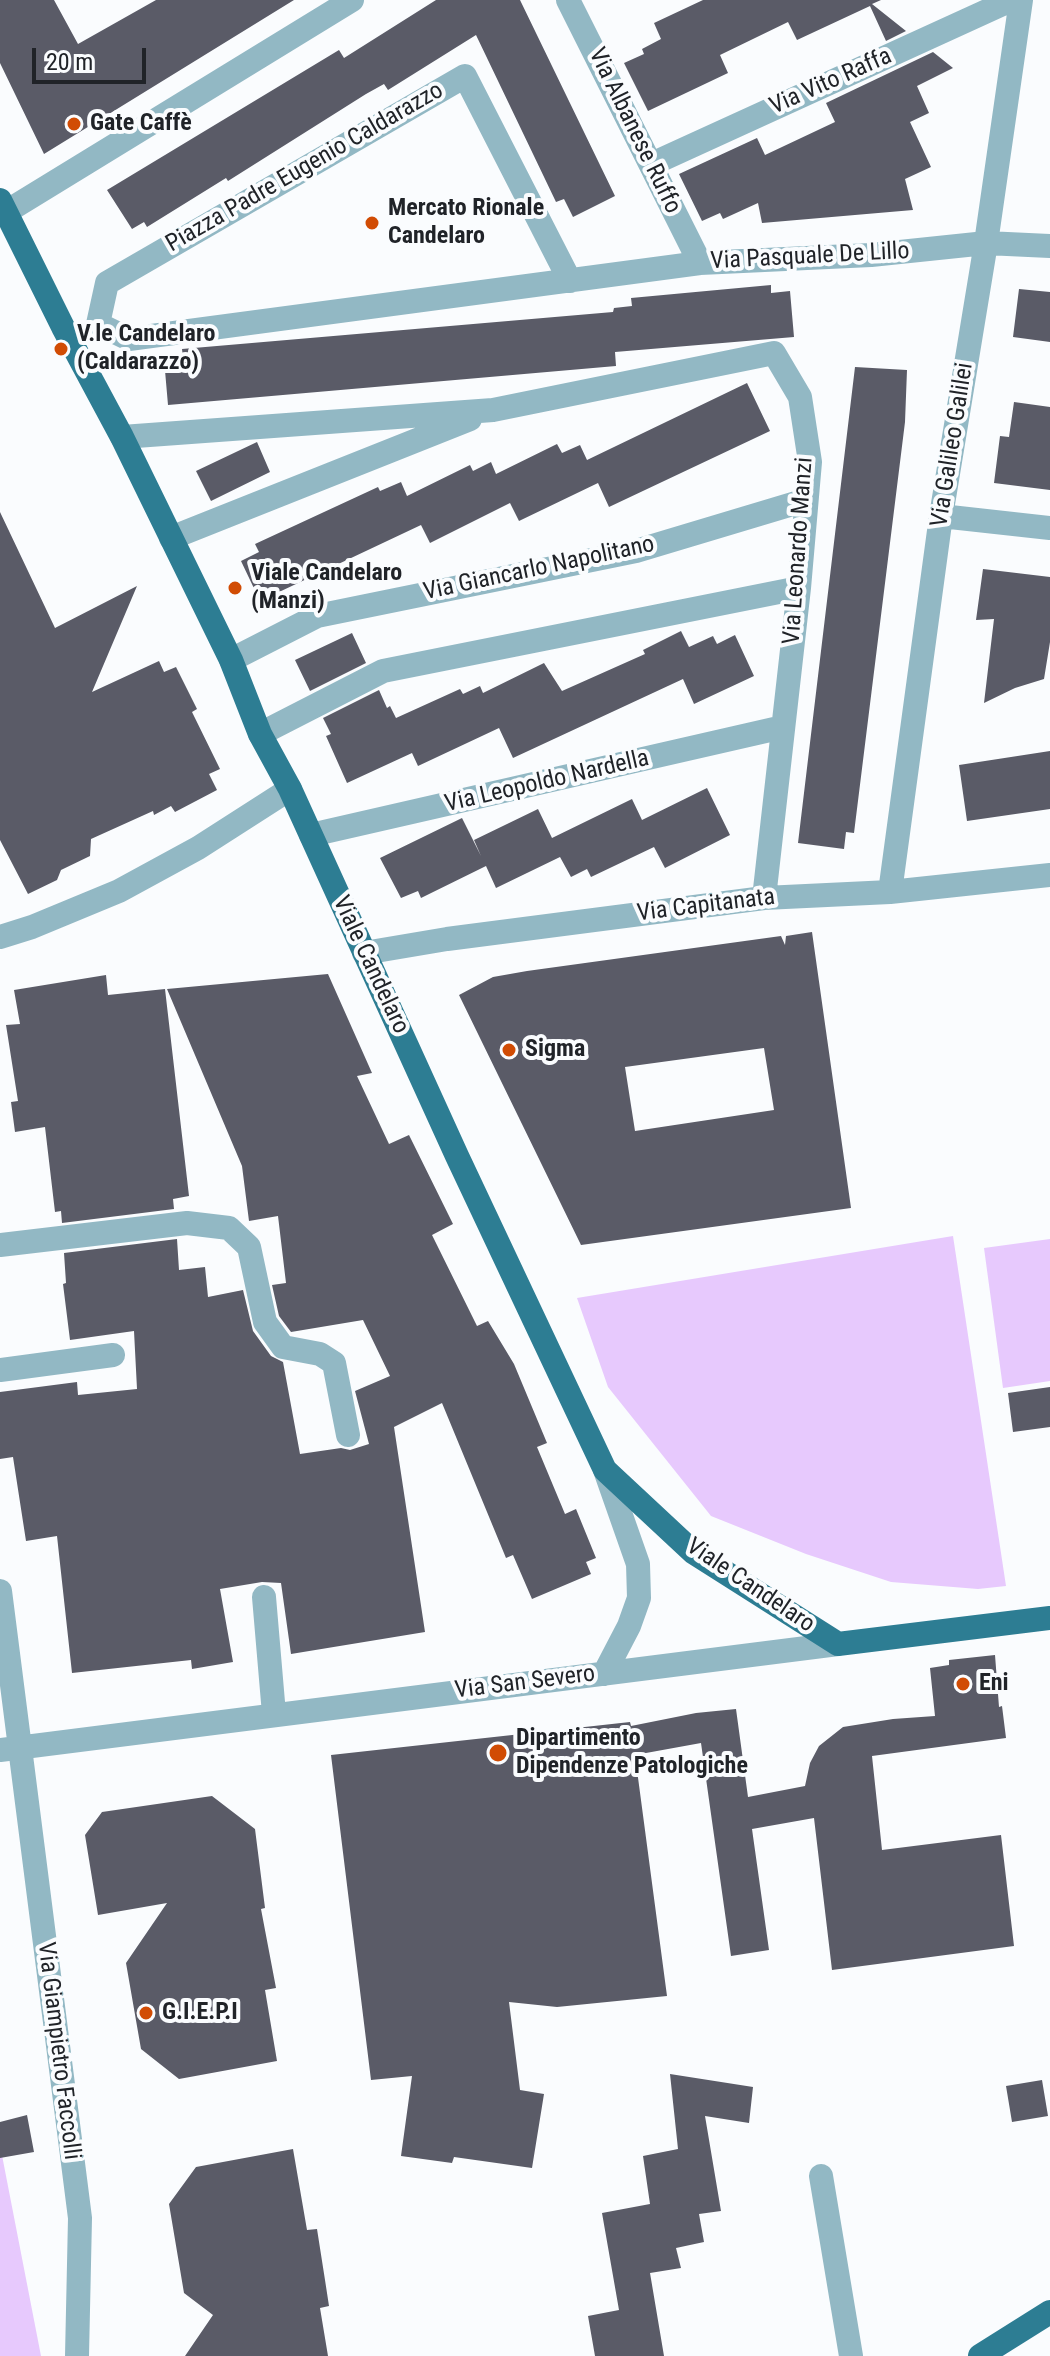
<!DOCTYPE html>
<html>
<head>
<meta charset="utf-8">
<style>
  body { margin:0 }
  #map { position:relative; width:1050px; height:2356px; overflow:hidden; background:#fafcfe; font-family:"Roboto Condensed",sans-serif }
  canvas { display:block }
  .scale { position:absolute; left:32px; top:48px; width:114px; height:36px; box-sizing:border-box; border:4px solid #202328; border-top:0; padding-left:10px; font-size:24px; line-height:28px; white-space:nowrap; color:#202328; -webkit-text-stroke:6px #fafcfe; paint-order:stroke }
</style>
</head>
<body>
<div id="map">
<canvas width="1050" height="2356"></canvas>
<div class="scale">20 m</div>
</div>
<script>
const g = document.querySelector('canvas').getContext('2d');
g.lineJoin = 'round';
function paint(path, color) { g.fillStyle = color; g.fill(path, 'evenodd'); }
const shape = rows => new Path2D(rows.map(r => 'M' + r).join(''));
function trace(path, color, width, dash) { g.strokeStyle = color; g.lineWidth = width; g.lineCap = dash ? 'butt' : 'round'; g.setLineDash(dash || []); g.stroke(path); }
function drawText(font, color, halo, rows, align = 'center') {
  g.font = font + ' "Roboto Condensed",sans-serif'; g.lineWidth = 8; g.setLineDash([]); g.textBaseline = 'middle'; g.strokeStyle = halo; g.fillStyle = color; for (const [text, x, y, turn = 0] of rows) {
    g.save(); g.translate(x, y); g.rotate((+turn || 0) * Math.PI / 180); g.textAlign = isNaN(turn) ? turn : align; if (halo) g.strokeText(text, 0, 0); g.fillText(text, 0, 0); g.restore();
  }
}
const green = shape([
  [953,1236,1006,1586,978,1589,891,1582,806,1554,711,1516,608,1387,577,1298],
  [1050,1239,1050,1381,1003,1388,984,1248],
  [0,2145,41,2356,0,2356]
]);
const building = shape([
  [0,0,54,0,78,44,156,0,294,0,44,154,0,63],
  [436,0,520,0,615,196,573,217,564,199,556,202,476,35,388,90,384,84,366,94,228,181,226,178,147,227,144,222,132,229,107,190,339,50,344,58],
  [703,0,881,0,872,4,906,31,886,41,870,6,797,40,788,22,720,55,728,73,648,111,624,63,644,54,642,49,661,39,654,23],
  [933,52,953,68,917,86,929,113,910,122,931,167,905,179,913,210,762,223,758,203,723,219,720,213,702,221,679,174,757,138,765,155,835,122,826,103],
  [771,285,771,293,790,291,794,337,615,352,616,366,168,405,164,359,183,358,182,349,613,312,614,308,632,306,631,298],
  [1019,289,1050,292,1050,342,1013,337],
  [855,367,907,370,905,422,854,833,846,832,844,849,798,843],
  [747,383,770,431,609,507,598,483,519,521,510,503,430,543,421,525,260,601,241,561,259,552,255,544,378,487,380,491,401,482,407,496,470,465,473,471,491,462,496,474,557,444,562,453,580,445,587,460],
  [1014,402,1050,407,1050,490,994,483,1000,436,1009,437],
  [257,442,270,472,211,501,196,471],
  [0,512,55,628,137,586,92,692,159,661,164,672,176,667,197,709,192,712,220,769,209,774,217,790,175,812,171,806,154,815,153,811,91,839,90,856,61,870,57,880,28,894,0,840],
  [983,569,1050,577,1050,642,1044,679,1015,688,984,703,994,619,976,620],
  [681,631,689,647,713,636,717,644,735,635,754,676,694,704,683,679,513,758,499,728,418,766,412,753,347,783,326,736,331,734,323,718,379,690,387,708,390,706,396,718,460,689,463,694,480,686,483,693,544,663,562,691,645,654,643,650],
  [352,633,366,663,310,691,295,660],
  [1050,751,1050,809,967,821,959,765],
  [707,788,730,835,665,868,654,847,591,877,587,869,571,877,560,857,496,888,486,866,421,898,418,891,401,898,380,858,462,818,481,856,474,840,538,809,552,838,632,799,642,820],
  [812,932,851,1208,581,1245,459,995,493,977,527,971,781,936,785,945,786,936],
  [764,1048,774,1110,635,1131,625,1067],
  [328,974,372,1073,357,1076,389,1144,409,1135,453,1224,432,1235,477,1326,488,1321,514,1364,547,1443,537,1447,565,1514,576,1509,596,1558,586,1562,591,1574,532,1599,513,1555,506,1558,442,1403,394,1427,425,1632,291,1654,281,1583,262,1582,220,1589,233,1662,192,1669,191,1660,72,1673,57,1536,26,1541,13,1457,0,1459,0,1392,77,1382,78,1395,137,1389,134,1331,70,1340,63,1284,66,1283,64,1253,177,1239,179,1270,205,1267,208,1297,243,1290,253,1331,271,1356,283,1362,300,1454,341,1448,350,1450,369,1444,355,1391,390,1376,363,1320,291,1332,279,1316,272,1285,286,1283,278,1216,249,1221,242,1166,167,989],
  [106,975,108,995,165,989,189,1196,173,1199,174,1209,62,1223,61,1211,55,1212,45,1127,15,1132,11,1102,18,1101,6,1025,20,1024,14,990],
  [1050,1387,1050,1427,1013,1432,1008,1393],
  [995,1655,999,1707,1002,1706,1006,1738,872,1756,882,1850,1001,1835,1014,1946,832,1970,814,1818,752,1829,769,1950,731,1956,701,1743,635,1755,667,1996,557,2007,509,2002,520,2090,544,2094,532,2168,454,2157,452,2163,401,2156,412,2076,371,2080,331,1755,630,1722,631,1726,696,1713,736,1709,748,1797,805,1786,810,1763,819,1746,843,1727,893,1719,935,1716,930,1668,949,1665,949,1660],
  [212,1796,255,1829,265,1908,261,1909,276,1988,265,1990,277,2061,179,2079,141,2049,126,1963,167,1903,98,1915,85,1835,102,1812],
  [670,2074,753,2087,749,2123,705,2116,721,2211,699,2214,704,2242,676,2248,681,2268,650,2273,664,2356,595,2356,588,2316,619,2310,602,2213,650,2204,643,2156,678,2149],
  [1042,2080,1048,2116,1012,2122,1006,2086],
  [27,2115,34,2152,0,2158,0,2122],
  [293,2149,307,2230,317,2229,325,2280,329,2306,320,2308,328,2356,185,2356,213,2315,184,2293,169,2204,196,2167]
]);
const minor = shape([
  [568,0,700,263],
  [652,164,1011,0],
  [6,212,352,0],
  [98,324,129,339,700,263,871,255,986,243,1050,246],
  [98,324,107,283,465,76,570,281],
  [122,437,493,410,774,353,800,397,810,462,799,588,764,898],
  [941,516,1050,528],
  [171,538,470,419],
  [231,660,317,616,636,551,806,500],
  [260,734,383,671,799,588],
  [311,835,783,727],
  [890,892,941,516,986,243,1021,0],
  [0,937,32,927,119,891,198,848,290,789],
  [364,953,447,939,764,898,890,892,1050,875],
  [0,1245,187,1223,229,1228,249,1247,265,1322,283,1347,320,1354,334,1363,348,1435],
  [0,1370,113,1355],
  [0,1591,80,2218,77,2356],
  [264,1597,274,1714],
  [604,1674,629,1626,639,1598,638,1564,605,1470],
  [0,1750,838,1644],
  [821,2176,851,2356]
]);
const major = shape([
  [0,200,63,327,122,437,231,660,260,734,290,789,457,1156,605,1470,693,1552,838,1644,1050,1618],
  [980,2356,1050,2312]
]);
const markers = [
  [74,124,8,"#d14c04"],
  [372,223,8,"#d14c04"],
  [61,349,8,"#d14c04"],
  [235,588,8,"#d14c04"],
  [509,1050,8,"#d14c04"],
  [963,1684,8,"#d14c04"],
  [498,1753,10,"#d14c04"],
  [146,2013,8,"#d14c04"]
];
const streetNames = [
  ["Via Vito Raffa",831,82,-24],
  ["Via Albanese Ruffo",634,131,64],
  ["Piazza Padre Eugenio Caldarazzo",305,168,-30],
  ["Via Pasquale De Lillo",810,257,-3],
  ["Via Galileo Galilei",953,445,-81],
  ["Via Leonardo Manzi",799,551,-86],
  ["Via Giancarlo Napolitano",539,569,-12],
  ["Via Leopoldo Nardella",547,782,-13],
  ["Via Capitanata",706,906,-7],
  ["Viale Candelaro",370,965,65],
  ["Viale Candelaro",750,1586,34],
  ["Via San Severo",525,1683,-7],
  ["Via Giampietro Faccolli",58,2051,83]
];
const poiNames = [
  ["Gate Caffè",90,124],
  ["Mercato Rionale",388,209],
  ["Candelaro",388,237],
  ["V.le Candelaro",77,335],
  ["(Caldarazzo)",77,363],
  ["Viale Candelaro",251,574],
  ["(Manzi)",251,602],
  ["Sigma",525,1050],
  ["Eni",979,1684],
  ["Dipartimento",516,1739],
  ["Dipendenze Patologiche",516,1767],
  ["G.I.E.P.I",162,2013]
];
paint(green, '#e7c9fd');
paint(building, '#5a5b67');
trace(minor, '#92b8c4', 24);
trace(major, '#2d7d93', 24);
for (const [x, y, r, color] of markers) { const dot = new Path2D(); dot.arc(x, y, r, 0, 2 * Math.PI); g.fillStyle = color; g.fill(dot); trace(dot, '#fafcfe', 3); }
drawText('24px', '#202328', '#fafcfe', streetNames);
drawText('bold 24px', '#202328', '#fafcfe', poiNames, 'left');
</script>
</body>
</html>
